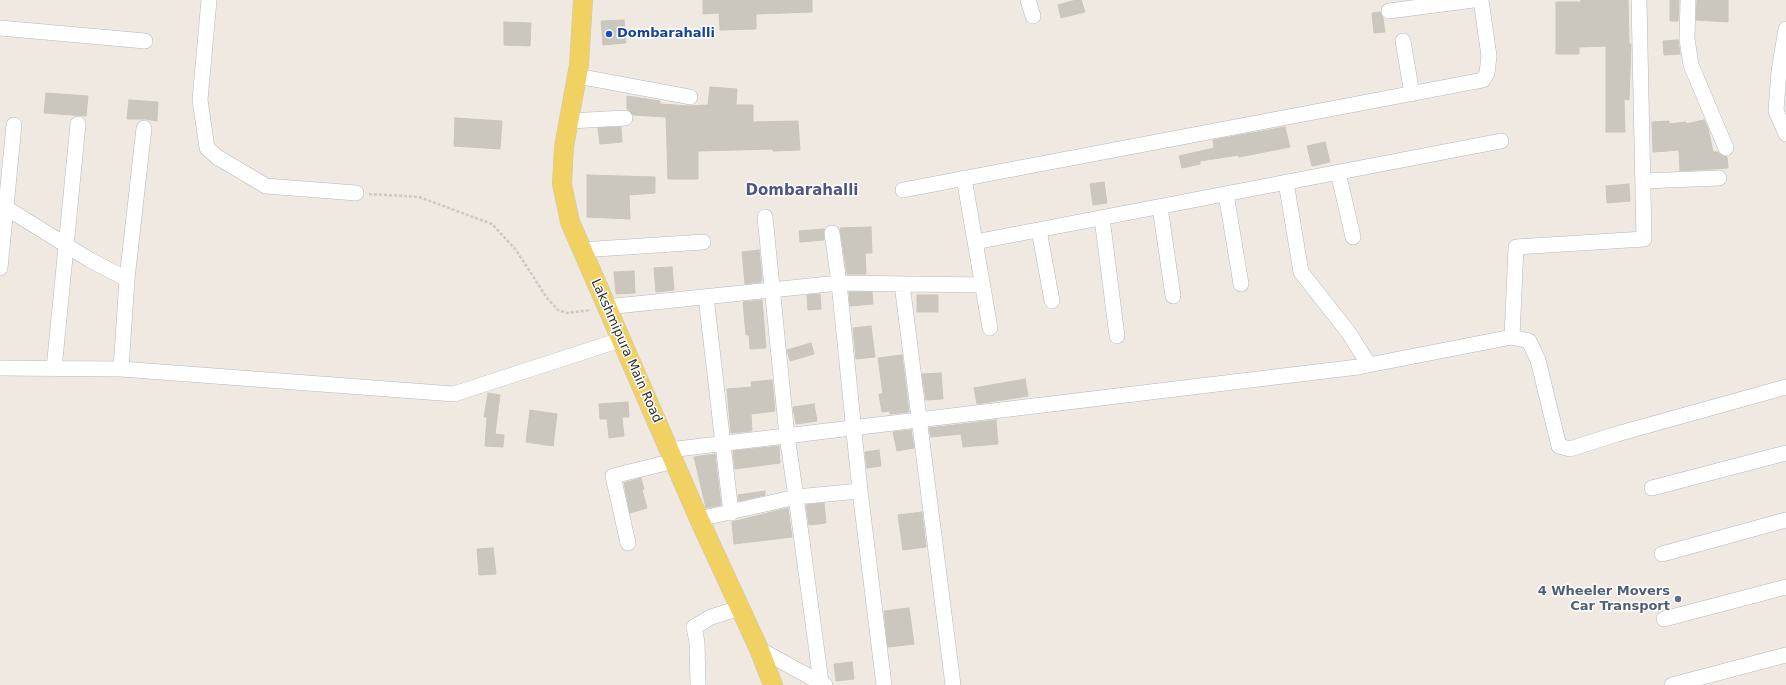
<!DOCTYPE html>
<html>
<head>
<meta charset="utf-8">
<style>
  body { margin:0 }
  canvas { display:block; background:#efe9e1 }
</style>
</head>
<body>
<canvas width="1786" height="685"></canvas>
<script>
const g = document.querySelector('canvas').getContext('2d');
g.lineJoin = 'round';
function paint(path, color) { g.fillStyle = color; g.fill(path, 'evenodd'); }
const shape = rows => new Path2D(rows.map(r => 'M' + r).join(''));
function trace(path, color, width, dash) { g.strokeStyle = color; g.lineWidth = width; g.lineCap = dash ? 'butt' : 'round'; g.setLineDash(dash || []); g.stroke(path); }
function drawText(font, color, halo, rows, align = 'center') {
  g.font = font + ' "DejaVu Sans",sans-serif'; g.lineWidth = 3; g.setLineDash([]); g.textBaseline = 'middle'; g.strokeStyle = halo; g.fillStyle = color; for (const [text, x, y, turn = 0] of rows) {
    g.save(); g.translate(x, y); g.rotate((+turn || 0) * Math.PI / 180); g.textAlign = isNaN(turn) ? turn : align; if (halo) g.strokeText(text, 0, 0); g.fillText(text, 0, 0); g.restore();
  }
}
const building = shape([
  [703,0,812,0,812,12,756,14,756,29,720,30,719,13,703,14,703,0],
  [1076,0,1081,0,1085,12,1061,18,1058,5,1076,0],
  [1581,0,1628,0,1629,44,1631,44,1629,100,1624,99,1625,132,1606,132,1606,46,1579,47,1579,54,1556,54,1556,2,1581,2,1581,0],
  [1670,0,1679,0,1678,21,1670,21,1670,0],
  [1697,0,1728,0,1728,22,1696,20,1697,0],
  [1380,12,1383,18,1385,32,1374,33,1372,13,1380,12],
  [624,20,626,43,603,45,601,21,624,20],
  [504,22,531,23,530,46,504,45,504,22],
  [1678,40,1680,54,1664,55,1663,41,1678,40],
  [710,87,737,89,736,105,753,105,753,122,798,121,800,150,773,151,773,149,698,151,698,179,668,179,666,117,633,115,629,110,627,109,627,96,660,101,660,104,689,106,708,105,710,87],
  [46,93,88,96,86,116,44,113,46,93],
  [129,100,158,102,157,121,145,119,127,119,129,100],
  [455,118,502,121,500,149,454,146,455,118],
  [1704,120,1708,128,1713,152,1718,152,1721,155,1727,157,1728,168,1680,171,1679,150,1653,152,1652,122,1669,121,1669,124,1686,122,1686,124,1704,120],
  [621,127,622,142,600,144,598,128,621,127],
  [1285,127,1290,147,1239,157,1239,155,1200,161,1200,164,1182,168,1179,156,1214,148,1213,140,1285,127],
  [1325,142,1330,162,1312,166,1307,146,1325,142],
  [587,175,655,177,655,193,629,195,630,219,587,217,587,175],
  [1104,182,1107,203,1093,205,1090,184,1104,182],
  [1629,184,1630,201,1607,203,1606,186,1629,184],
  [871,227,872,253,865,253,866,274,847,274,840,228,871,227],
  [824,229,824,240,800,242,799,231,824,229],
  [759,250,762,280,761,280,761,282,745,284,742,252,759,250],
  [672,267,674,290,656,292,654,268,672,267],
  [634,271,635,293,616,294,614,272,634,271],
  [849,292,872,292,873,304,850,306,849,292],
  [820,294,821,309,808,310,807,295,820,294],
  [917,295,938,295,938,312,917,312,917,295],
  [762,300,766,348,750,349,749,335,746,335,743,302,762,300],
  [871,326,875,357,856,359,853,328,871,326],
  [811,343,814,354,790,361,787,350,811,343],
  [902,355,909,412,890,414,890,411,882,412,879,394,883,394,878,358,902,355],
  [941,373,943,399,926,400,922,374,941,373],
  [1025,379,1028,396,977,404,974,388,1025,379],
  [772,380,775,411,751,414,752,431,731,433,727,389,752,387,751,382,772,380],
  [488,393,500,395,495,434,504,435,503,447,485,446,487,417,484,417,488,393],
  [628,402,629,417,622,417,624,436,609,438,607,419,600,419,599,404,628,402],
  [814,404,817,421,796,424,793,407,814,404],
  [530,410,557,414,553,446,526,442,530,410],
  [996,420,998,444,963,447,961,434,931,437,929,428,996,420],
  [911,430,914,448,897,451,893,432,911,430],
  [779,446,780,463,735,469,733,451,779,446],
  [879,450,881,466,867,468,865,452,879,450],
  [715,454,721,505,706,508,694,457,715,454],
  [641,478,644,489,642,490,647,508,630,513,624,483,641,478],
  [765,491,765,495,739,501,738,495,765,491],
  [824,503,826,523,809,525,806,505,824,503],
  [788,508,792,537,734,544,732,522,788,508],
  [922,512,926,547,903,550,898,515,922,512],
  [493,548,496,574,479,575,477,549,493,548],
  [909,608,914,644,888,647,884,611,909,608],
  [852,662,854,679,836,681,834,664,852,662]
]);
const path = shape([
  [369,194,419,197,492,224,516,250,547,298,558,310,567,313,591,310]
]);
const minor = shape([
  [209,0,200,100,207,148,217,157,266,186,356,193],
  [1028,0,1033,16],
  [1688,0,1687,39,1691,65,1726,148],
  [1389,11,1473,0],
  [0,28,145,41],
  [1786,29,1779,71,1776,111,1786,134],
  [1403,41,1412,94],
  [577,76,690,97],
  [569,121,625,118],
  [1338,172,1353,237],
  [964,178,990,328],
  [1643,181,1719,178],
  [1286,182,1301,272,1349,333,1369,365],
  [903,190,1483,80,1487,73,1489,56,1481,0],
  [1226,194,1241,284],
  [0,204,90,260,127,279],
  [1160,207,1173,296],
  [765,217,787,436,796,497,860,491],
  [1102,218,1117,336],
  [1039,230,1052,301],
  [832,233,839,283,860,491,884,685],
  [975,242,1501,141],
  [581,250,703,242],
  [0,268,14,125],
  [902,284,953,685],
  [706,297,731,513],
  [606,307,839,283,982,285],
  [1512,337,1529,341,1538,360,1559,446,1570,449,1617,434,1786,387],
  [0,368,121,369,454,394,620,340],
  [54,369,78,124],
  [121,369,127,279,144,128],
  [669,450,1358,367,1512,337,1516,247,1644,239,1639,0],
  [1652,488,1786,453],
  [699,519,796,497,821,682],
  [628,543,613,476,674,461],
  [1662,554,1786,520],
  [1664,619,1786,587],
  [759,649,825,685],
  [698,685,697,642,694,627,711,617,740,608],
  [1672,685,1786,655]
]);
const major = shape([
  [583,0,579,65,564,147,562,184,570,222,699,519,759,649,773,685]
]);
const markers = [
  [609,34,4,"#1a4fb4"],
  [1678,599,4,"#5c6f8a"]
];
const transitNames = [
  ["Dombarahalli",617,34]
];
const streetNames = [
  ["Lakshmipura Main Road",626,351,66]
];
const serviceNames = [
  ["4 Wheeler Movers",1670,592],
  ["Car Transport",1670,607]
];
const quarterNames = [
  ["Dombarahalli",802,191]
];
paint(building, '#cbc7bf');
trace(building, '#cbc5ba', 1);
trace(minor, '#b4b7c1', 16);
trace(major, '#c9c9c9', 20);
trace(path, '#c9c9c9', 2.5, [3, 2]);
trace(minor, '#fff', 15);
trace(major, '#f2d163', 19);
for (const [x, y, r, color] of markers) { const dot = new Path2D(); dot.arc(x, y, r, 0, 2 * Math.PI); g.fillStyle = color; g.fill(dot); trace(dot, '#fff', 1.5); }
drawText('bold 13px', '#164399', '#fff', transitNames, 'left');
drawText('13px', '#2e2e2e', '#fff', streetNames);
drawText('bold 13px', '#4e5e75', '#fff', serviceNames, 'right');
drawText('bold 15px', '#4d5680', '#fff', quarterNames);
</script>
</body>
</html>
